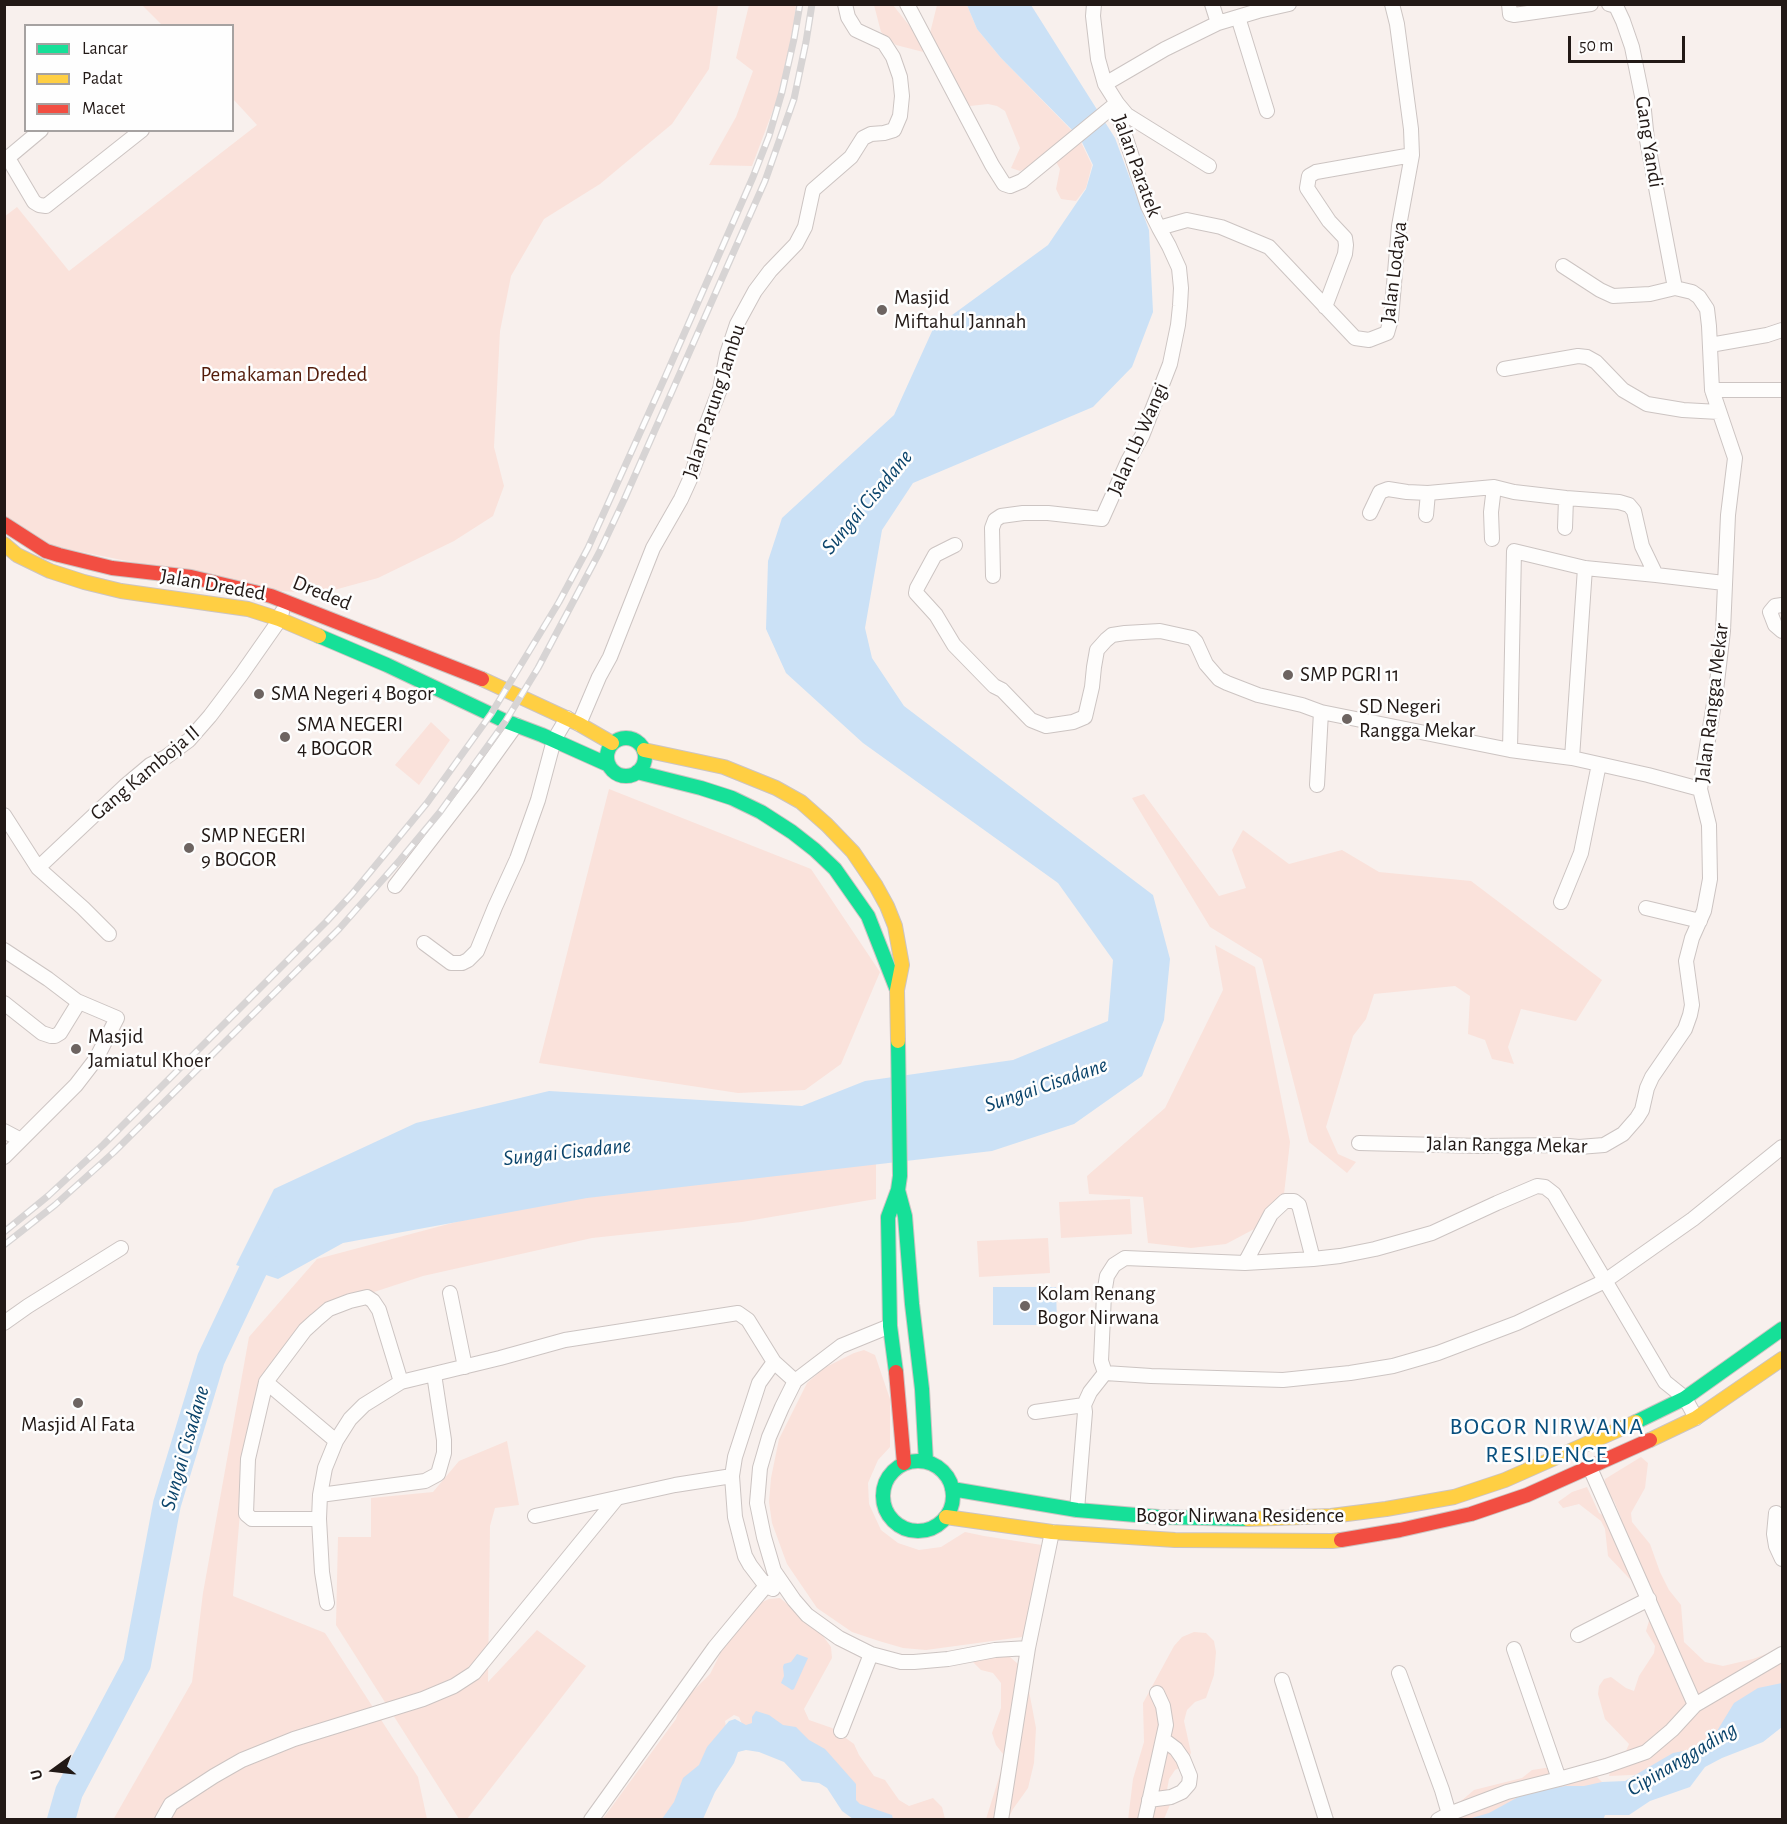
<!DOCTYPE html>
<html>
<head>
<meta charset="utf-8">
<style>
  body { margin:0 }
  #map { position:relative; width:1787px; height:1824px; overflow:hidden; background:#f8f0ed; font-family:"Alegreya Sans",sans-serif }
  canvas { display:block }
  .frame { position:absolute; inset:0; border:6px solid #221916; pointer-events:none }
  .legend { position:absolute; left:24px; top:24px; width:210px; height:108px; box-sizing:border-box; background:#fefefe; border:2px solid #a6a2a1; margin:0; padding:8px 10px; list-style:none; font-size:18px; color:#221916 }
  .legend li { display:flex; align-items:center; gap:12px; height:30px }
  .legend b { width:30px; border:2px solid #a6a2a1 }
  .north { position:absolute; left:24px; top:1740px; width:60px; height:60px; -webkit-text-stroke:4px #fefefe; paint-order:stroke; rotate:255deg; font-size:16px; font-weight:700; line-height:24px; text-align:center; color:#221916 }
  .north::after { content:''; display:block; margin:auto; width:21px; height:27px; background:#221916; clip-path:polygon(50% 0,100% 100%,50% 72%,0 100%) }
  .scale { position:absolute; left:1568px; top:36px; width:117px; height:27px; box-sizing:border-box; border:3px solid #221916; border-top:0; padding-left:8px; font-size:18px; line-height:21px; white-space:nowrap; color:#221916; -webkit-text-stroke:4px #fefefe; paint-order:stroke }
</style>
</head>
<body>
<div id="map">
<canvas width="1787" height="1824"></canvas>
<div class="frame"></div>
<ul class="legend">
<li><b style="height:8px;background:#16e098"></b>Lancar</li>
<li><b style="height:8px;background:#ffcf43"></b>Padat</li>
<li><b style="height:8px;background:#f24e42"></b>Macet</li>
</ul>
<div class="north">U</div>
<div class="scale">50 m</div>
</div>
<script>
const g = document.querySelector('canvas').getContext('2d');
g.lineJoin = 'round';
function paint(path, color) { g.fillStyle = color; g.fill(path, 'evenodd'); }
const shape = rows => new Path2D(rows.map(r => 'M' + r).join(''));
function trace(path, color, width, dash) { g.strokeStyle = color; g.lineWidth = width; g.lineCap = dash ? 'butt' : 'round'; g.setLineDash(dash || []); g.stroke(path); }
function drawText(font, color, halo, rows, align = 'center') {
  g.font = font + ' "Alegreya Sans",sans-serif'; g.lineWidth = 5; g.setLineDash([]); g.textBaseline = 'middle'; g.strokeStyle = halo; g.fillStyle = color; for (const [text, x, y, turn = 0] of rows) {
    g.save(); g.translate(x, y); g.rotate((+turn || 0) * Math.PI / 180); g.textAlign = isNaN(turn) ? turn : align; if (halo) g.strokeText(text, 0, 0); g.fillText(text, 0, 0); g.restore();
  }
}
const green = shape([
  [142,5,718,5,709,69,672,124,600,184,544,219,511,276,500,331,494,447,504,486,493,516,454,541,378,578,323,593,277,591,47,545,5,520,4,217,17,207,69,271,257,125,233,99,232,26,162,25],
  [749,5,796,5,787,73,752,166,709,165,736,117,753,71,736,58],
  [874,5,893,5,912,29,920,35,929,37,937,5,967,5,977,29,1001,58,1079,138,1092,165,1086,188,1076,201,1061,199,1056,189,1060,169,1055,160,1047,160,1020,171,1011,168,1020,148,1005,111,997,106,988,104,970,106,966,104,935,55,896,45,881,32],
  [431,722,450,740,419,785,395,765],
  [609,789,811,869,880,972,841,1064,805,1090,738,1093,539,1063],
  [1144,794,1219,896,1246,888,1232,850,1243,830,1289,864,1342,850,1379,872,1471,881,1602,980,1576,1021,1521,1009,1508,1047,1514,1064,1492,1059,1485,1040,1468,1034,1470,996,1455,986,1374,994,1366,1019,1353,1036,1326,1127,1338,1154,1356,1162,1347,1173,1309,1142,1262,959,1210,927,1132,798],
  [1215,945,1255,967,1290,1142,1284,1194,1258,1227,1226,1244,1191,1248,1148,1243,1143,1197,1089,1194,1087,1176,1165,1108,1223,990],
  [876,1161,876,1199,742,1222,592,1238,423,1276,319,1310,257,1388,243,1477,233,1596,325,1633,418,1777,427,1819,113,1820,192,1682,203,1593,249,1337,317,1259,516,1206],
  [1130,1199,1132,1234,1061,1238,1059,1202],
  [1048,1238,1050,1273,979,1277,977,1241],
  [864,1350,875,1355,890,1399,890,1447,878,1460,868,1483,869,1504,881,1530,898,1543,919,1550,941,1547,965,1532,984,1536,1042,1545,1041,1564,1026,1632,1022,1637,926,1650,903,1648,879,1641,852,1632,817,1608,787,1564,772,1523,769,1502,771,1478,779,1439,807,1383,824,1368,854,1353],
  [507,1441,519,1505,495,1508,490,1526,488,1682,537,1630,586,1666,467,1819,459,1819,336,1625,338,1537,371,1537,371,1498,433,1492,459,1461],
  [1641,1457,1648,1463,1645,1488,1631,1513,1632,1522,1650,1544,1660,1572,1669,1590,1681,1605,1684,1642,1705,1662,1723,1666,1753,1659,1782,1648,1782,1688,1735,1730,1653,1774,1609,1776,1613,1760,1626,1751,1629,1744,1605,1719,1598,1694,1599,1686,1604,1679,1611,1677,1626,1688,1634,1691,1639,1676,1654,1653,1655,1646,1646,1631,1651,1614,1646,1596,1608,1556,1605,1529,1601,1521,1579,1504,1563,1508,1558,1502,1572,1492,1587,1487,1599,1513,1614,1521,1621,1518,1614,1501,1603,1488,1605,1479],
  [780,1598,818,1629,831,1647,832,1658,804,1709,809,1720,832,1728,854,1744,859,1755,874,1776,885,1780,899,1800,909,1806,933,1798,942,1807,945,1819,890,1819,853,1805,744,1728,739,1717,734,1715,725,1721,726,1727,668,1819,602,1820,676,1719,682,1702,710,1674,725,1644,755,1605,769,1599],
  [1194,1632,1206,1633,1214,1641,1216,1652,1214,1675,1206,1698,1195,1702,1187,1710,1184,1721,1191,1753,1185,1765,1175,1770,1169,1779,1167,1790,1172,1800,1164,1819,1128,1820,1133,1779,1144,1742,1143,1703,1174,1646,1182,1637],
  [998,1654,1010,1657,1025,1670,1036,1728,1034,1763,1028,1788,1013,1809,1008,1819,986,1819,1002,1768,1003,1754,996,1745,992,1733,1001,1708,1001,1683,993,1673,981,1670,972,1661],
  [1545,1768,1582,1770,1594,1774,1602,1782,1583,1794,1493,1819,1426,1820,1454,1807,1474,1790,1522,1778,1532,1770]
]);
const water = shape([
  [967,5,1031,5,1115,138,1149,230,1153,312,1132,367,1093,407,913,483,882,530,865,628,872,658,904,706,1153,895,1170,959,1164,1020,1142,1076,1074,1124,992,1151,587,1198,343,1243,278,1279,236,1265,274,1189,416,1123,549,1091,802,1106,865,1081,1013,1060,1108,1021,1113,960,1058,883,863,743,786,673,766,629,768,561,782,518,894,415,933,329,1048,245,1086,189,1093,165,1080,138,1001,58,977,29],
  [993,1287,1056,1287,1057,1325,993,1325],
  [797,1654,808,1658,794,1689,792,1690,781,1683,784,1676,783,1667,784,1664,791,1662],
  [1782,1683,1782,1727,1763,1742,1722,1758,1705,1767,1690,1787,1650,1801,1629,1815,1605,1815,1603,1820,1465,1820,1489,1813,1520,1796,1541,1790,1566,1786,1584,1786,1602,1782,1625,1781,1673,1753,1699,1748,1717,1731,1734,1703,1758,1688],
  [756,1711,769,1715,783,1725,796,1727,809,1740,825,1749,856,1784,856,1800,860,1804,892,1815,893,1819,853,1819,842,1811,827,1788,819,1783,802,1781,784,1762,759,1752,746,1750,738,1752,734,1763,715,1792,703,1819,662,1819,674,1802,683,1778,699,1765,707,1747,729,1721,735,1719,746,1725,752,1723,752,1717]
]);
const river = shape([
  [61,1820,69,1792,137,1664,167,1504,211,1359,263,1249,274,1241]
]);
const street = shape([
  [907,4,992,165,1004,184,1010,186,1022,181,1117,103],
  [1094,4,1093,16,1098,59,1105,84,1117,103,1127,115,1209,166],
  [1212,4,1218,23],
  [1509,4,1510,14,1514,15,1591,4],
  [1609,4,1616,6,1623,21,1632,47,1643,101,1647,140,1675,288],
  [1238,17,1267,111],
  [1105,84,1165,49,1218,23,1258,11,1289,4],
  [1115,105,1148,206,1159,228],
  [8,158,34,202,39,205,46,206,142,130],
  [4,161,41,130],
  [1325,307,1345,254,1346,245,1345,238,1329,221,1307,188,1309,176,1316,172,1412,155],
  [1710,345,1767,335,1782,330],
  [1504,369,1578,356,1587,357,1596,362,1623,390,1647,404,1683,410,1719,412],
  [1712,390,1782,390],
  [1370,513,1380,492,1388,489,1407,492,1428,493,1494,487,1514,492,1566,498,1619,502,1629,505,1634,511,1642,546,1656,575,1724,583],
  [1426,515,1428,493],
  [1565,528,1566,498],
  [1492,539,1491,512,1494,487],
  [955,545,935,555,917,588,916,593,936,615,954,645,994,686,1002,690,1031,720,1046,726,1073,722,1085,717,1092,687,1094,667,1097,650,1106,640,1112,635,1125,633,1160,631,1192,638,1196,642,1206,664,1219,679,1227,683,1258,695,1302,705,1321,712,1510,750,1572,758,1648,775,1700,789],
  [993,576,992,528,995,520,1001,516,1023,513,1048,513,1102,519,1128,461,1142,436,1170,364,1178,325,1180,306,1181,288,1179,268,1169,246,1159,228,1187,220,1221,227,1269,247,1355,338,1369,340,1387,333,1391,319,1399,226,1412,155,1411,129,1397,24,1392,4],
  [1782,605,1775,606,1770,612,1775,625,1782,631],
  [579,724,599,677,610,657,653,548,681,499,691,477,707,423,720,389,727,354,737,324,755,291,770,271,796,244,805,227,813,190,851,157,863,138,871,134,884,133,894,130,900,116,902,96,900,77,893,57,884,43,856,30,848,17,845,4],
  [1510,750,1514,551,1585,568,1656,575],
  [1572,758,1585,568],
  [1317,785,1321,712],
  [4,815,38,868,83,908,109,934],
  [38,868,125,786,150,765,166,757,189,740,210,716,241,675,276,625,282,612],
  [395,886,473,785,516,725],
  [1561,902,1581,853,1599,764],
  [1646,908,1700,921],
  [424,943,451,963,462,963,468,960,477,951,495,907,517,859,538,800,554,740,567,718],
  [4,950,48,979,77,1001,117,1018,96,1059,76,1085,4,1157],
  [4,1003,42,1033,51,1036,55,1036,60,1033,79,1002],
  [4,1131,21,1140],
  [1359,1143,1481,1146,1559,1145,1579,1147,1604,1145,1623,1134,1637,1118,1642,1110,1647,1088,1652,1077,1685,1029,1690,1015,1692,1005,1686,961,1692,938,1704,911,1710,879,1709,825,1700,789,1716,691,1723,631,1728,515,1735,458,1712,390,1709,326,1707,309,1699,297,1692,292,1675,288,1650,294,1613,296,1600,290,1563,266],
  [1245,1263,1271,1214,1285,1201,1294,1201,1299,1205,1313,1259],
  [450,1293,465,1367],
  [4,1323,28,1306,121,1248],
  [890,1326,841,1346,795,1381,782,1407,769,1437,760,1468,757,1503,764,1537,774,1571,794,1600,807,1615,839,1638,871,1654,901,1662,914,1662,948,1659,995,1650,1028,1648],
  [1105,1373,1101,1361,1104,1294,1107,1276,1114,1265,1125,1258,1245,1263,1313,1259,1340,1256,1375,1249,1432,1233,1497,1203,1537,1186,1545,1187,1554,1194,1665,1382,1685,1398,1696,1418],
  [1105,1373,1151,1376,1283,1380,1350,1373,1393,1366,1438,1353,1517,1323,1605,1281,1693,1219,1782,1147],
  [266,1382,336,1441],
  [1035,1412,1084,1405,1090,1392,1105,1373],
  [1590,1468,1695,1705],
  [320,1495,425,1481,438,1474,444,1453,444,1440,434,1374],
  [1077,1510,1085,1412,1084,1405],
  [1776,1513,1774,1534,1776,1546,1782,1559],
  [535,1516,675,1485,732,1476],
  [319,1519,252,1519,246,1514,248,1459,266,1382,305,1330,316,1320,329,1309,350,1301,367,1297,373,1301,379,1310,401,1382],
  [773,1589,766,1586,750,1565,745,1556,735,1517,732,1476,735,1457,759,1383,774,1362],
  [327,1603,322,1572,319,1519,320,1495,325,1468,336,1441,350,1419,364,1405,401,1382,500,1358,565,1340,738,1313,748,1320,774,1362,795,1381],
  [1578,1635,1649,1599],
  [1514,1649,1559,1779],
  [1399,1673,1442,1790,1449,1814],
  [1282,1680,1326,1820],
  [841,1731,871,1654],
  [1149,1800,1171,1797,1182,1792,1189,1784,1190,1776,1183,1759,1176,1749,1164,1740],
  [162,1820,171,1804,214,1776,242,1760,294,1739,423,1699,454,1686,474,1673,617,1498],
  [591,1820,715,1647,759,1594,766,1586,778,1577],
  [1001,1820,1028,1648,1052,1532],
  [1145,1820,1166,1725,1163,1706,1157,1693],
  [1438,1820,1449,1814,1507,1792,1559,1779,1606,1766,1646,1752,1672,1730,1695,1705,1782,1654]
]);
const fast = shape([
  [319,636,387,665,505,721,542,735,609,765],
  '607 757a19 19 0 1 1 38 0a19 19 0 1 1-38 0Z',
  [637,772,701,788,732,798,761,812,792,832,815,850,835,869,868,916,897,990],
  [898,1190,905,1216,912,1304,922,1389,926,1462],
  [896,1372,890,1326,888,1217,898,1190,900,1176,898,1041],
  [1636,1422,1685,1398,1782,1329],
  '883 1496a35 35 0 1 1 70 0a35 35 0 1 1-70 0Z',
  [952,1489,1077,1510,1159,1517,1248,1519]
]);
const slow = shape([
  [4,544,17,555,50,571,84,582,121,591,248,609,279,619,319,636],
  [482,679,579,724,612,743],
  [644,750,724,767,776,788,801,802,827,825,853,852,876,886,887,906,895,926,902,965,897,990,898,1041],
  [1650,1440,1696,1418,1782,1359],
  [946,1517,1052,1532,1175,1540,1332,1541,1341,1540],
  [1248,1519,1331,1516,1386,1509,1454,1497,1505,1480,1636,1422]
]);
const jam = shape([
  [4,524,46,551,59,555,112,568,191,577,271,596,482,679],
  [896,1372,904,1463],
  [1341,1540,1400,1530,1471,1514,1527,1495,1650,1440]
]);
const rail = shape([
  [4,1232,48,1196,103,1145,326,922,352,894,427,803,491,714,559,602,588,548,666,375,753,177,769,136,782,92,794,39,800,4],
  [4,1245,55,1205,114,1152,339,929,400,860,440,812,505,722,538,668,599,553,624,500,765,181,794,99,806,42,812,4]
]);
const markers = [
  [882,310,6,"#6d6461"],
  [1288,675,6,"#6d6461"],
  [259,694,6,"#6d6461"],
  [1347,719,6,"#6d6461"],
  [285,737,6,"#6d6461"],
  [189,848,6,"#6d6461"],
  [76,1049,6,"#6d6461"],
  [1025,1306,6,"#6d6461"],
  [78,1403,6,"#6d6461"]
];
const streetNames = [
  ["Gang Yandi",1649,142,81],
  ["Jalan Paratek",1137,166,70],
  ["Jalan Lodaya",1394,272,-83],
  ["Jalan Parung Jambu",714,401,-72],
  ["Jalan Lb Wangi",1138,439,-66],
  ["Jalan Dreded",213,585,10],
  ["Dreded",322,593,22],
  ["Jalan Rangga Mekar",1712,703,-83],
  ["Gang Kamboja II",145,773,-40],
  ["Jalan Rangga Mekar",1507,1145,1],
  ["Bogor Nirwana Residence",1240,1516]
];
const poiNames = [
  ["Masjid",894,298],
  ["Miftahul Jannah",894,322],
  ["SMP PGRI 11",1300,675],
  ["SMA Negeri 4 Bogor",271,694],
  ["SD Negeri",1359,707],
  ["Rangga Mekar",1359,731],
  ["SMA NEGERI",297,725],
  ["4 BOGOR",297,749],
  ["SMP NEGERI",201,836],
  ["9 BOGOR",201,860],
  ["Masjid",88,1037],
  ["Jamiatul Khoer",88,1061],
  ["Kolam Renang",1037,1294],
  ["Bogor Nirwana",1037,1318],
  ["Masjid Al Fata",78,1425,"center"]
];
const parkNames = [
  ["Pemakaman Dreded",284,375]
];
const waterNames = [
  ["Sungai Cisadane",867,502,-50],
  ["Sungai Cisadane",1046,1085,-19],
  ["Sungai Cisadane",567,1152,-6],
  ["Sungai Cisadane",185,1448,-74],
  ["Cipinanggading",1682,1759,-31]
];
const quarterNames = [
  ["BOGOR NIRWANA",1547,1427],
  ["RESIDENCE",1547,1455]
];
paint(green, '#fae2db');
paint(water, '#cbe1f6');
trace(river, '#cbe1f6', 28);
trace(street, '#ccc4c2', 16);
trace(fast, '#ccc4c2', 16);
trace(slow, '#ccc4c2', 16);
trace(jam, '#ccc4c2', 16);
trace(street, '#fefdfc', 14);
trace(fast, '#16e098', 14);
trace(slow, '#ffcf43', 14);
trace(jam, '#f24e42', 14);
trace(rail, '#d7d4d4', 7);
trace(rail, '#fefefe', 4.5, [14]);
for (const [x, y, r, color] of markers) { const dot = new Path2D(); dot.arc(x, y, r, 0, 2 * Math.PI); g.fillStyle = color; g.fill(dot); trace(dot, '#fefefe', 2); }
drawText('21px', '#221916', '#fefefe', streetNames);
drawText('21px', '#221916', '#fefefe', poiNames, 'left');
drawText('21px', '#531c0a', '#fefefe', parkNames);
drawText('italic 22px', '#0b446b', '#fefefe', waterNames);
g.letterSpacing = '1.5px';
drawText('24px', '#074e7d', '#fefefe', quarterNames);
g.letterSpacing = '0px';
</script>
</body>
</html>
